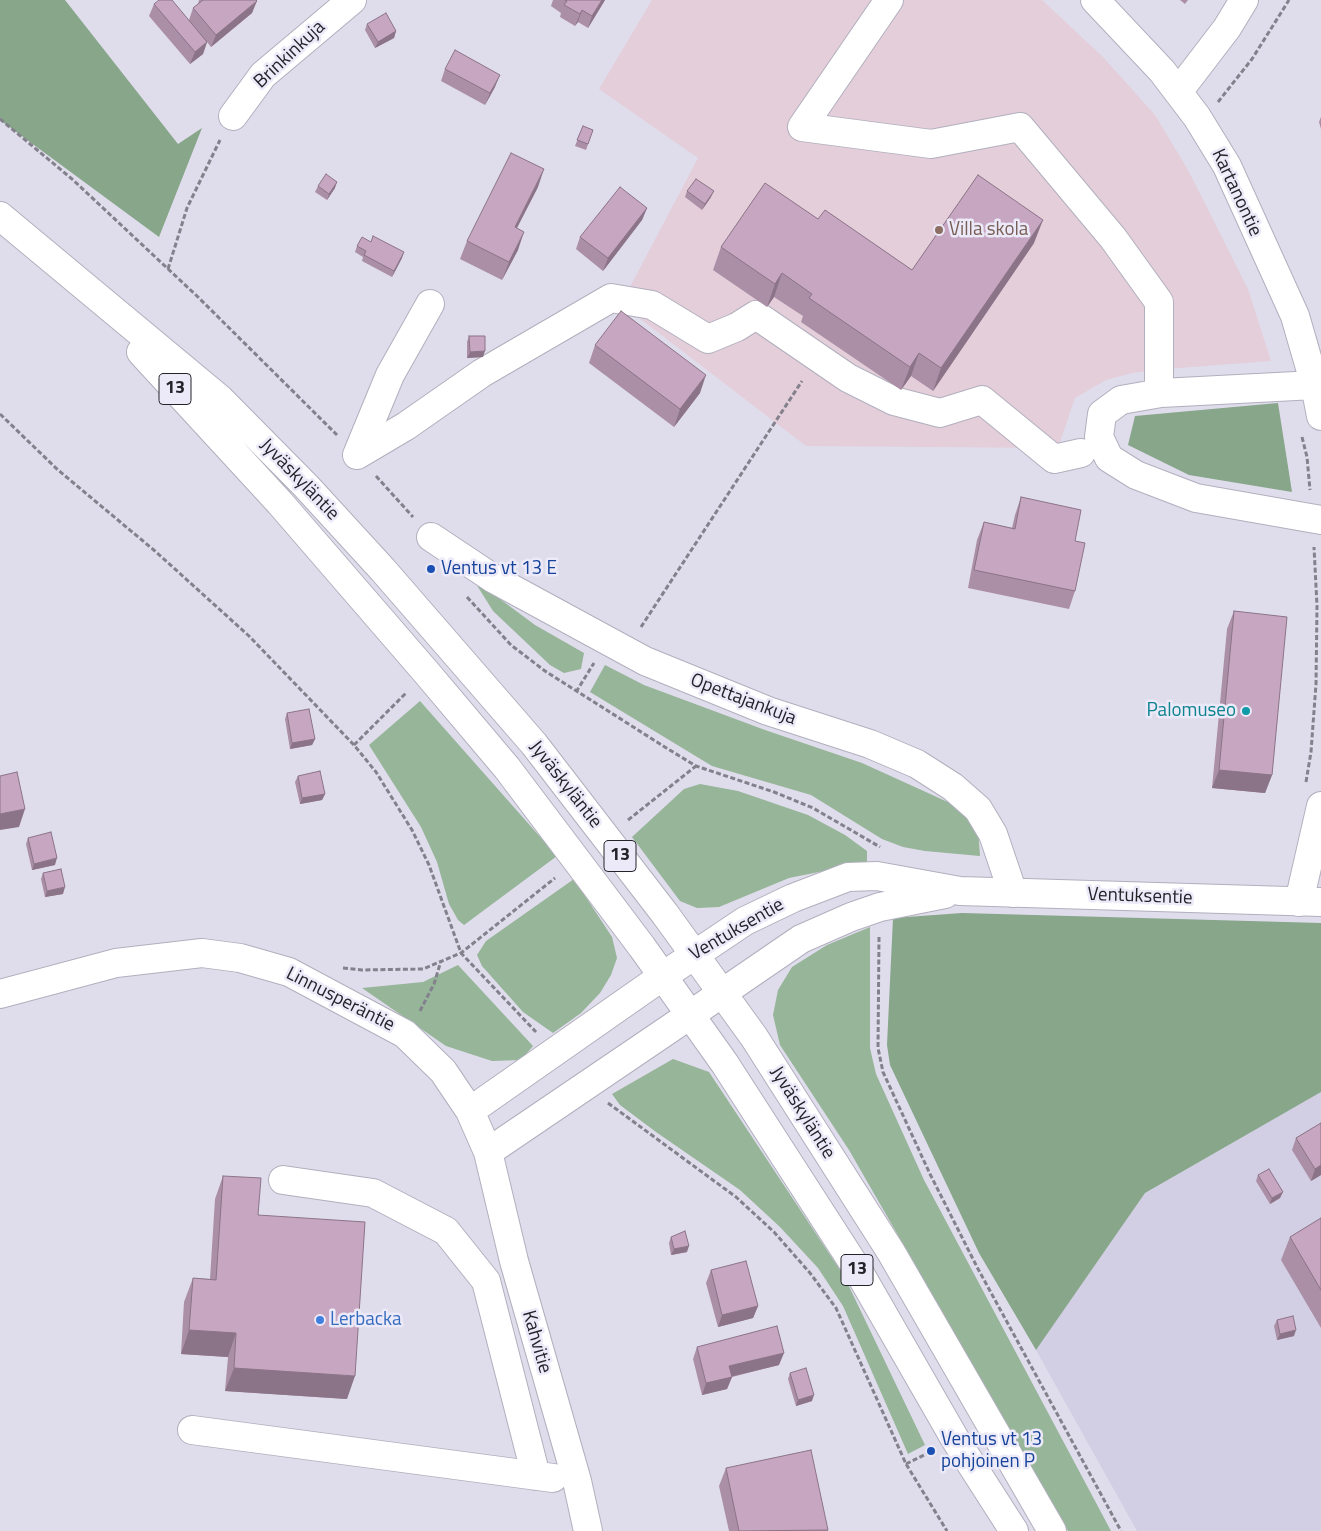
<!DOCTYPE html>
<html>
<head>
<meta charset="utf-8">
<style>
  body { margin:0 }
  canvas { display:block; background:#dfdceb }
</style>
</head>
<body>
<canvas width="1321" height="1531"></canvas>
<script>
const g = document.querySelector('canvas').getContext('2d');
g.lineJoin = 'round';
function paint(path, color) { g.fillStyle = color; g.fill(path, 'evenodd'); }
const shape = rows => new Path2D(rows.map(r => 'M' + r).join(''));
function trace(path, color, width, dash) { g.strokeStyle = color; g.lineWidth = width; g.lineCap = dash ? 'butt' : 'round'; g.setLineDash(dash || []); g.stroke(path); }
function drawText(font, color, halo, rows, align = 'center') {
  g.font = font + ' "Titillium Web",sans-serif'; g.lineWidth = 5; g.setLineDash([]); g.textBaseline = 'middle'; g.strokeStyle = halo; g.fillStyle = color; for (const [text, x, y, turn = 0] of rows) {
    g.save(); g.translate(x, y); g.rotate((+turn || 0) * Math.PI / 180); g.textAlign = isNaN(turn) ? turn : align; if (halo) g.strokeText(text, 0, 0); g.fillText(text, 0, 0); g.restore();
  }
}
const built = shape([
  [1321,1092,1321,1531,1137,1531,1036,1350,1145,1193]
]);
const education = shape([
  [652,0,1042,0,1103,57,1155,115,1188,170,1248,289,1271,361,1179,368,1132,373,1106,380,1075,398,1058,448,806,446,621,304,698,158,599,89]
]);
const green = shape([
  [473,579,535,625,584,653,581,669,564,673,550,665,493,611],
  [605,665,644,685,765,730,862,763,961,808,978,828,980,856,925,851,903,847,882,839,811,795,712,766,590,692],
  [420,701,557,856,464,925,458,920,449,904,437,862,421,827,369,745],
  [700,784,738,791,808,815,845,835,867,851,867,868,834,869,789,878,719,907,697,908,680,901,632,837,684,789],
  [574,879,612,937,617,958,611,975,600,993,581,1013,553,1033,523,1012,482,966,477,955,486,941],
  [870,927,870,1048,876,1074,924,1180,1111,1531,1068,1531,849,1150,780,1045,773,1015,778,990,792,967,827,945],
  [458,965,533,1046,521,1060,492,1061,446,1046,362,988,423,982],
  [673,1059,709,1072,844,1276,925,1445,908,1454,843,1306,818,1268,780,1227,740,1190,656,1132,620,1105,612,1094]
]);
const forest = shape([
  [0,0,65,0,178,144,202,128,159,237,0,120],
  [1278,403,1292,492,1189,475,1128,445,1135,416],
  [962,913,1321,923,1321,1092,1145,1193,1036,1350,979,1253,890,1065,887,1045,893,918]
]);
const path = shape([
  [1218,102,1252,59,1289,0],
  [0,119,72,179,198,297,337,435],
  [168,269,187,208,220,140],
  [0,414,58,470,155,551,249,636,354,745,376,772,412,830,429,865,461,953,536,1032],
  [1302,437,1307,457,1310,490],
  [376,476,413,517],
  [467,597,511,645,545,671,668,749,696,766,774,792,813,808,880,847],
  [641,627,802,381],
  [576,692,594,663],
  [354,745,407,692],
  [1306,782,1311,752,1316,684,1317,606,1314,547],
  [628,820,696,766],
  [879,937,878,1048,883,1072,930,1174,977,1267,1121,1531],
  [343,968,362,970,423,969,461,953,555,878],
  [420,1011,434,984,441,961],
  [608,1103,736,1197,774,1232,810,1273,836,1308,906,1464,947,1531],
  [906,1464,930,1452]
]);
const minor = shape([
  [889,0,802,127,931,144,1020,127,1113,238,1159,302,1159,382],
  [1095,0,1162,71,1197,117,1227,166,1295,316,1315,385,1321,416],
  [1178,92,1227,28,1244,0],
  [233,116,263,75,352,0],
  [1315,385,1161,393,1121,400,1102,414,1099,437,1109,458,1136,475,1196,498,1321,520],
  [357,455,406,426,482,373,611,298,652,305,708,339,737,327,756,315,848,378,894,401,940,413,982,400,1054,459,1081,453],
  [357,455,390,375,430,304],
  [431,537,494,579,645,661,768,711,870,744,917,764,953,787,978,809,993,834,1013,893],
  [1299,902,1321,806],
  [0,994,116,963,202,953,240,958,289,972,405,1034,443,1071,470,1111,488,1152,514,1261,577,1481,588,1531],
  [470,1111,663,976],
  [488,1152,690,1015],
  [283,1180,373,1193,446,1231,486,1281,536,1476],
  [192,1430,553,1478]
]);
const major = shape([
  [663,976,745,921,793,898,848,877,877,876,960,891,1321,902],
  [690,1015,801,939,851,917,880,907,945,894]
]);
const highway = shape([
  [0,216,220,399,306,486,383,570,534,744,665,914,754,1037,891,1252,1052,1531],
  [141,352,280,503,426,672,507,768,642,947,725,1064,859,1272,955,1439,1014,1531]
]);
const wall = shape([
  [199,0,256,0,252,13,211,47,207,42,203,54,190,64,149,16,154,4,189,20,193,8,198,4],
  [553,0,605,0,588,28,578,22,575,26,560,17,561,13,551,6],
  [1180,0,1188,0,1185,4],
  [367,24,396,31,394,38,375,48,365,30],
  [445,69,495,87,485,105,441,81],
  [1321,117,1321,129,1319,122],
  [583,126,593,130,586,150,575,146],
  [318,186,335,188,327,200,315,192],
  [538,187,517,228,518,250,502,280,460,259,467,241],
  [687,191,711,197,702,210,685,197],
  [647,208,642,220,603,271,576,249,580,237],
  [818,219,912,270,1034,243,933,391,911,376,901,390,801,322,803,316,774,297,767,307,713,270,721,247],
  [357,246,402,258,392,277,362,261,363,257,355,252],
  [469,336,483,357,467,358,467,342],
  [595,345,700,393,674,427,589,363],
  [1021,497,1075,541,1075,591,1069,609,968,588,977,540,984,522,1012,528,1015,515],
  [1234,611,1272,775,1265,793,1212,788,1227,629],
  [287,713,315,739,312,745,290,749,285,719],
  [298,776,325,794,322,800,300,804,295,782],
  [28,838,55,865,32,870,26,844],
  [43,873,63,894,45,897,41,879],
  [1321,1123,1321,1175,1311,1181,1292,1150,1296,1138],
  [1258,1175,1280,1198,1270,1204,1256,1181],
  [223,1176,258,1215,347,1399,225,1391,228,1357,181,1354,184,1302,193,1278,210,1279,215,1199],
  [1321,1218,1321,1328,1281,1260,1290,1237],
  [671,1237,687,1252,671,1255,669,1243],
  [711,1270,758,1306,753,1318,718,1327,706,1283],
  [1277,1320,1294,1336,1277,1340,1274,1326],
  [697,1347,779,1365,732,1377,727,1389,702,1395,693,1359],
  [790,1373,812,1401,796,1406,788,1379],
  [726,1468,828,1530,828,1531,729,1531,719,1486]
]);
const shadedWall = shape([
  [602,0,605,0,588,28,592,16],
  [257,1,252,13,211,47,216,35],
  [582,10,578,22,575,26,580,14],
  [396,31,394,38,375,48,378,42],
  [207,42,203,54,190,64,195,52],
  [500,75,495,87,485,105,490,93],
  [544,169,538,187,508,245,515,227],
  [337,182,335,188,327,200,329,194],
  [714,191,711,197,702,210,705,204],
  [647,208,642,220,603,271,608,258],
  [1043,220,1034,243,933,391,941,368],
  [524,232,518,250,502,280,509,262],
  [404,252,402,258,392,277,394,271],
  [782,273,774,297,767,307,775,284],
  [485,351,483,357,467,358,470,352],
  [919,353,911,376,901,390,910,367],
  [706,375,700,393,674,427,680,409],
  [315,739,312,745,290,749,292,743],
  [1219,770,1272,775,1265,793,1212,788],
  [325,794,322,800,300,804,302,798],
  [25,809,19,827,0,830,0,814],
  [57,858,55,865,32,870,34,864],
  [65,887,63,894,45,897,47,891],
  [1321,1165,1321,1175,1311,1181,1315,1169],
  [1283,1192,1280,1198,1270,1204,1272,1198],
  [689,1246,687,1252,671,1255,674,1249],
  [758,1306,753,1318,718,1327,722,1315],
  [189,1330,236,1333,228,1357,181,1354],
  [1296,1330,1294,1336,1277,1340,1280,1334],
  [784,1353,779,1365,725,1378,729,1366],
  [234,1368,355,1376,347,1399,225,1391],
  [732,1377,727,1389,702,1395,706,1383],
  [814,1395,812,1401,796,1406,798,1400]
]);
const building = shape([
  [159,0,172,0,207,42,195,52,154,4,159,0],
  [203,0,256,0,257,1,216,35,193,8,203,0],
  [565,0,602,0,592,16,582,10,580,14,564,5,567,1,565,0],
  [386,13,396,31,378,42,367,24,386,13],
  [455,50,500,75,490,93,445,69,455,50],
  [583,126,593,130,588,144,577,140,583,126],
  [511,153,544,169,515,227,524,232,509,262,467,241,511,153],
  [326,174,337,182,329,194,318,186,326,174],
  [978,175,1043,220,941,368,919,353,910,367,809,298,812,294,782,273,775,284,721,247,765,183,818,219,825,210,912,270,978,175],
  [696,179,714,191,705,204,687,191,696,179],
  [620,187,647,208,608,258,580,237,620,187],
  [373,236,404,252,394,271,364,255,366,251,357,246,362,237,371,242,373,236],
  [621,311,706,375,680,409,595,345,621,311],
  [469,336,485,336,485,351,470,352,469,336],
  [1021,497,1081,510,1075,541,1085,543,1075,591,974,570,984,522,1015,529,1021,497],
  [1234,611,1287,617,1272,775,1219,770,1234,611],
  [309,709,315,739,292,743,287,713,309,709],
  [320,771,325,794,302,798,298,776,320,771],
  [17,772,25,809,0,814,0,776,17,772],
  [51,832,57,858,34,864,28,838,51,832],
  [61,869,65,887,47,891,43,873,61,869],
  [1321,1123,1321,1165,1315,1169,1296,1138,1321,1123],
  [1269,1169,1283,1192,1272,1198,1258,1175,1269,1169],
  [223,1176,261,1178,258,1215,365,1222,355,1376,234,1368,236,1333,189,1330,193,1278,216,1280,223,1176],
  [1321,1218,1321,1290,1290,1237,1321,1218],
  [685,1231,689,1246,674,1249,671,1237,685,1231],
  [746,1261,758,1306,722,1315,711,1270,746,1261],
  [1293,1316,1296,1330,1280,1334,1277,1320,1293,1316],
  [777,1326,784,1353,729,1366,732,1377,706,1383,697,1347,777,1326],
  [806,1368,814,1395,798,1400,790,1373,806,1368],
  [811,1450,828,1530,739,1531,726,1468,811,1450]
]);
const markers = [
  [939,230,5,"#8d6e63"],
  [431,569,5,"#1a4fb4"],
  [1246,711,5,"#0f9aa8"],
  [320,1320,5,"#3f7fe0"],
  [931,1451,5,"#1a4fb4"]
];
const shields = [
  [175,389,32],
  [620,856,32],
  [857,1270,32]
];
const shieldNames = [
  ["13",175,389],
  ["13",620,856],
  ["13",857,1270]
];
const streetNames = [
  ["Brinkinkuja",290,55,-43],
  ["Kartanontie",1236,193,65],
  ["Jyväskyläntie",299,480,46],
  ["Opettajankuja",743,700,21],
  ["Jyväskyläntie",565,785,52],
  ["Ventuksentie",1140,897,2],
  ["Ventuksentie",737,930,-30],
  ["Linnusperäntie",340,1000,27],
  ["Jyväskyläntie",802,1113,58],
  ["Kahvitie",536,1342,74]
];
const educationNames = [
  ["Villa skola",949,230]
];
const transitNames = [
  ["Ventus vt 13 E",441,569],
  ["Ventus vt 13",941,1440],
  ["pohjoinen P",941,1462]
];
const cultureNames = [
  ["Palomuseo",1236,711]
];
const shopNames = [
  ["Lerbacka",330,1320]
];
paint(built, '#d2cee4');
paint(education, '#e4ceda');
paint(green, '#96b599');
paint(forest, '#87a68a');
trace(minor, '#b2afbe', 30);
trace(major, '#b2afbe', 30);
trace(highway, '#b2afbe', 30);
trace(path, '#83818b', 3, [5, 2.5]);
trace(minor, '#fff', 28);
trace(major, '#fff', 28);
trace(highway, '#fff', 28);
paint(wall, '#ab8fa6');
paint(shadedWall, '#8b7487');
paint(building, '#c7a6c1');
trace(building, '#8b7487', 1);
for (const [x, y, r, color] of markers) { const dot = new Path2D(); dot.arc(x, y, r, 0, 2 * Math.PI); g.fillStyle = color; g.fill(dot); trace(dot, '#eceaf9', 2); }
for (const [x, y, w] of shields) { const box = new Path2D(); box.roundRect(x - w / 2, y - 15.5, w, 31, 4); g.fillStyle = '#eceaf9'; g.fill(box); trace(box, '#242329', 1); }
drawText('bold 18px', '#242329', null, shieldNames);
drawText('19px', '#242329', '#eceaf9', streetNames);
drawText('19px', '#785e54', '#eceaf9', educationNames, 'left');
drawText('19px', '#164399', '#eceaf9', transitNames, 'left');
drawText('19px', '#0d838f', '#eceaf9', cultureNames, 'right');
drawText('19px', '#366cbe', '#eceaf9', shopNames, 'left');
</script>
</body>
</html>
